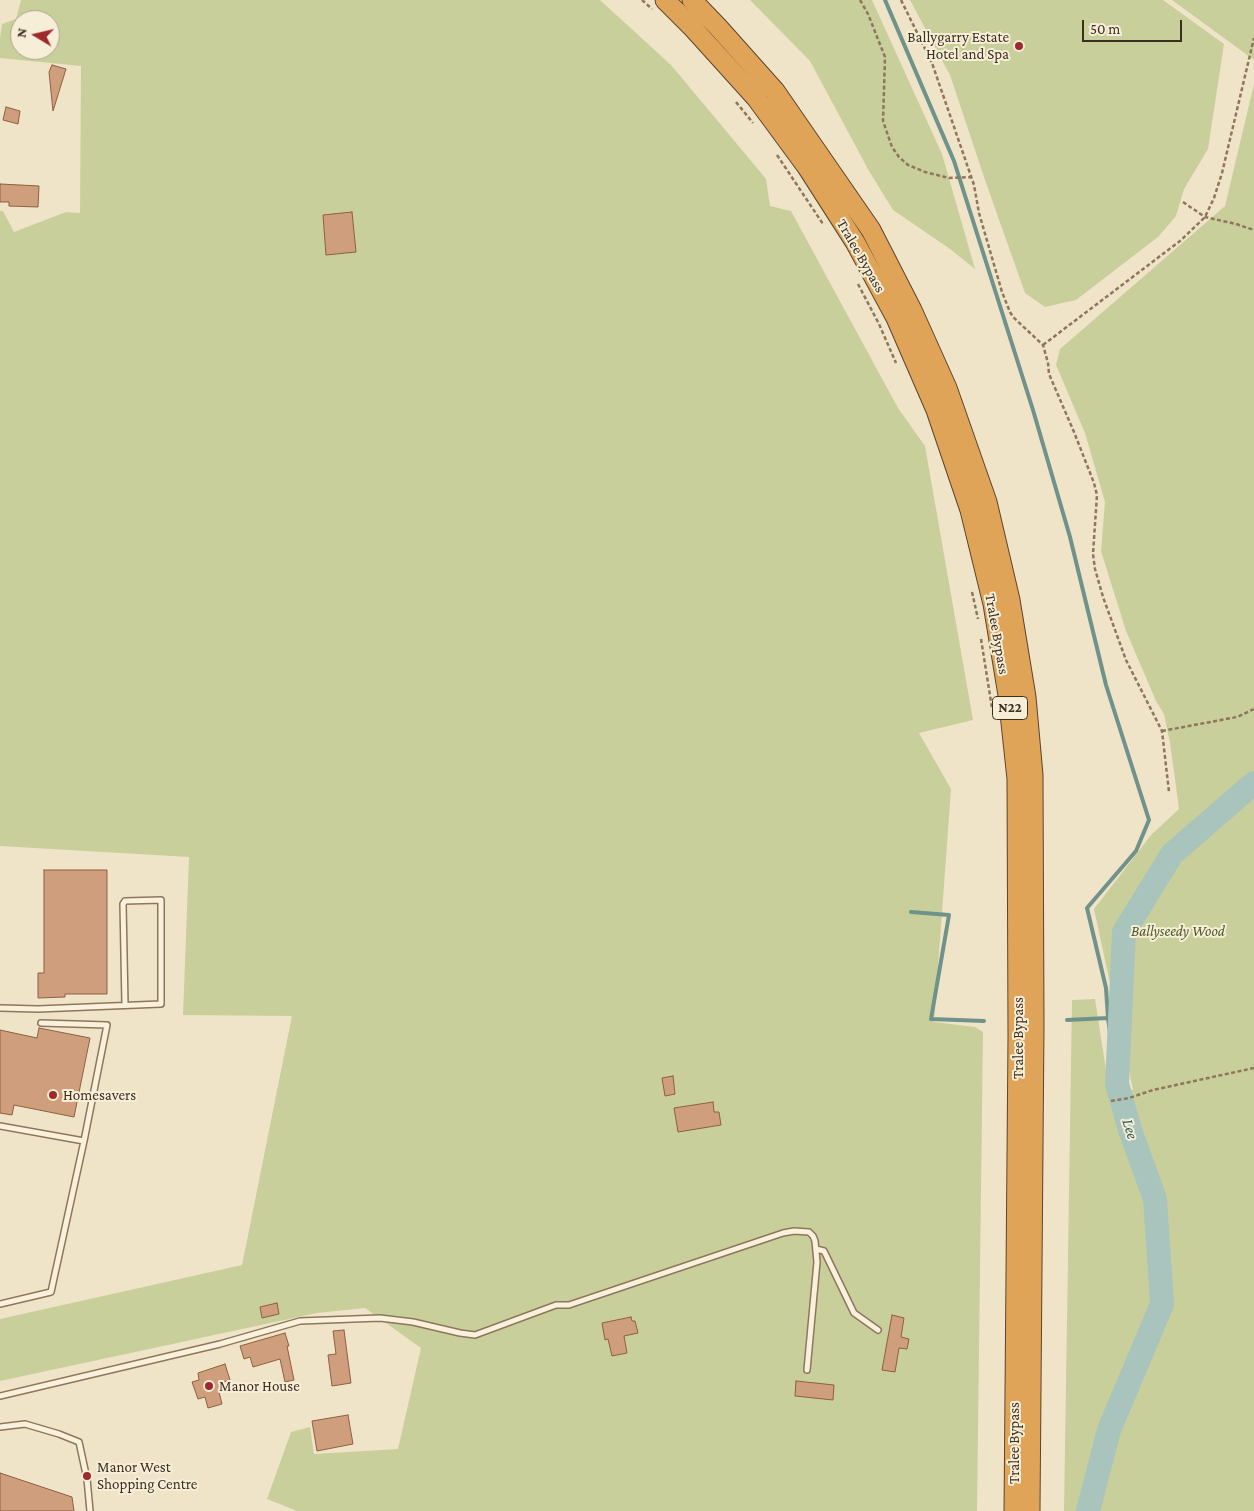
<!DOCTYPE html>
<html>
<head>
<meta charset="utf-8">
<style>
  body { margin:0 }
  #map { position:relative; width:1254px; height:1511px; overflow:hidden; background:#f0e4c8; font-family:"Crimson Pro",serif }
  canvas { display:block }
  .north { position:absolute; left:10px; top:10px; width:50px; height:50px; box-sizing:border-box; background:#f7eed8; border:1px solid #ada18e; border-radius:50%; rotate:279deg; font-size:14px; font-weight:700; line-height:20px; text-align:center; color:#3d2e20 }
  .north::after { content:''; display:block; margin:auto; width:18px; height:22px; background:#9e2a2b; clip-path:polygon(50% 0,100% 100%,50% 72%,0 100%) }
  .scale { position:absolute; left:1082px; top:20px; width:100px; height:22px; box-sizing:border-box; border:2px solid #3d2e20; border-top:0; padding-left:6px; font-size:15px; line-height:18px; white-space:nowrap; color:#3d2e20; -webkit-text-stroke:4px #f7eed8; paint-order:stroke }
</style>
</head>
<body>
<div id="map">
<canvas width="1254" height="1511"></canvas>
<div class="north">N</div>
<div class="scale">50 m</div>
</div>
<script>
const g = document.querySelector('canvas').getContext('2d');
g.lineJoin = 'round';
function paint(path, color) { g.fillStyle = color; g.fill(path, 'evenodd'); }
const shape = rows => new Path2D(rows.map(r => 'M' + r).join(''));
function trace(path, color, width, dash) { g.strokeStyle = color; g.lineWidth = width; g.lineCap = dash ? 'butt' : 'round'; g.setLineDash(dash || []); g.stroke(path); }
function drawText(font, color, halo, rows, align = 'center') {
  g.font = font + ' "Crimson Pro",serif'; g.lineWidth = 4; g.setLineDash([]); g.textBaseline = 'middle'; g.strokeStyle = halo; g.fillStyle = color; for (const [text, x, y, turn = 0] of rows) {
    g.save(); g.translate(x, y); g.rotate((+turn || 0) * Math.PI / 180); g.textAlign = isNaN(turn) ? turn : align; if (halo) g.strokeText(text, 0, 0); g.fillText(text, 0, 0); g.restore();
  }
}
const green = shape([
  [21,0,600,0,671,65,737,144,766,179,770,206,791,211,898,408,925,446,973,720,919,733,951,789,934,1022,975,1027,983,1032,977,1511,297,1511,267,1499,291,1432,310,1427,314,1454,398,1449,421,1348,365,1308,317,1313,0,1381,0,1319,242,1265,292,1016,183,1015,189,857,0,846,0,211,3,211,14,232,66,212,80,213,81,66,0,58,0,38,2,24,16,19],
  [20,20,50,20,50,50,20,50],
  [750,0,872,0,942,154,975,269,950,249,893,210,869,171,810,61],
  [910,0,1163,0,1224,44,1208,149,1184,189,1176,216,1158,237,1076,300,1045,307,1025,293,986,183,950,75],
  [1172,0,1254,0,1254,60],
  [1254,84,1254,1511,1064,1511,1072,1000,1095,999,1109,1089,1133,1090,1094,909,1151,835,1179,809,1170,743,1164,714,1156,701,1126,631,1101,551,1105,502,1085,433,1056,365,1060,349,1225,206]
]);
const stream = shape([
  [885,0,954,161,1033,410,1070,537,1106,685,1149,820,1136,851,1087,908,1106,988,1108,1018,1117,1084],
  [911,912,949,915,931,1019,984,1021],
  [1067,1020,1108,1018]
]);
const river = shape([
  [1088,1511,1109,1430,1162,1304,1155,1199,1130,1130,1117,1084,1124,932,1172,854,1254,783]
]);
const building = shape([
  [52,65,66,69,53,111,49,72,52,65],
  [6,107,20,111,18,124,3,120,6,107],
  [0,184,39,186,38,207,9,206,9,202,0,202,0,184],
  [352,212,356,252,326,255,323,215,352,212],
  [44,870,107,870,107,994,65,994,65,997,38,998,38,973,44,973,44,870],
  [39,1028,90,1038,74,1117,14,1105,12,1115,0,1113,0,1030,37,1038,39,1028],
  [673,1076,675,1094,665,1096,662,1078,673,1076],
  [713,1102,714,1112,719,1112,721,1125,678,1132,674,1108,713,1102],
  [277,1303,279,1314,262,1318,260,1307,277,1303],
  [892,1315,904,1318,901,1337,909,1339,907,1349,899,1348,895,1372,882,1370,892,1315],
  [631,1317,632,1321,635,1321,638,1333,624,1336,627,1353,612,1356,608,1339,605,1340,602,1323,631,1317],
  [344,1330,351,1383,332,1386,328,1355,336,1354,333,1331,344,1330],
  [285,1333,289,1346,287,1346,294,1380,285,1382,280,1359,253,1367,250,1357,244,1359,240,1346,285,1333],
  [225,1364,230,1380,224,1382,226,1390,219,1392,222,1404,208,1408,205,1397,198,1399,192,1382,199,1380,198,1373,225,1364],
  [796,1381,834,1385,833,1400,795,1396,796,1381],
  [348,1415,353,1444,317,1451,312,1421,348,1415],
  [0,1473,72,1497,74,1511,0,1511,0,1473]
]);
const path = shape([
  [642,0,652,9],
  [860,0,868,14,885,57,883,121,892,147,899,157,908,165,925,172,949,178,971,177],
  [901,0,932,63,974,185,979,213,1002,292,1010,312,1013,317,1043,345,1048,363,1049,374,1074,432,1094,483,1097,495,1093,554,1095,569,1103,597,1126,660,1162,731,1169,792],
  [736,102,753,123],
  [777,155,823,224],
  [1183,202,1205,217,1236,224,1254,230],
  [858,284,879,324,896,363],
  [1043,345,1180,241,1205,217,1214,198,1222,173,1254,38],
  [972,592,978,619],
  [981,639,992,708],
  [1162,731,1237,717,1254,709],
  [1111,1101,1129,1098,1153,1090,1254,1068]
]);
const lane = shape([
  [0,1008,38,1009,161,1004,161,900,125,901,123,904,125,1005],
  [41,1023,107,1025,84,1141],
  [0,1126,84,1141,51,1292,0,1304],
  [816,1249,824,1251,854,1313,878,1330],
  [0,1396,220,1344,300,1321,380,1318,413,1322,460,1333,475,1335,556,1305,569,1305,783,1233,794,1231,809,1232,813,1236,815,1241,817,1262,807,1370],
  [0,1427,25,1424,59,1434,79,1442,87,1479,90,1511]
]);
const highway = shape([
  [665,0,692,27,757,99,807,167,855,242,896,318,936,410,970,510,993,604,1008,695,1017,779,1018,1036,1014,1511],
  [692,0,718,27,775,91,871,230,912,310,947,388,987,502,1010,600,1026,697,1033,775,1034,1026,1030,1511]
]);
const markers = [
  [1019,46,5,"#9e2a2b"],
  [53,1095,5,"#9e2a2b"],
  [209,1386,5,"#9e2a2b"],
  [87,1476,5,"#9e2a2b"]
];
const shields = [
  [1010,708,35]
];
const shieldNames = [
  ["N22",1010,708]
];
const poiNames = [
  ["Ballygarry Estate",1009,37,"right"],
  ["Hotel and Spa",1009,54,"right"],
  ["Homesavers",63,1095],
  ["Manor House",219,1386],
  ["Manor West",97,1467],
  ["Shopping Centre",97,1484]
];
const streetNames = [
  ["Tralee Bypass",861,256,60],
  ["Tralee Bypass",997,634,80],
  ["Tralee Bypass",1018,1038,-90],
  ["Tralee Bypass",1014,1443,-90]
];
const parkNames = [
  ["Ballyseedy Wood",1178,931]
];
const waterNames = [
  ["Lee",1130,1129,73]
];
paint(green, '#c9cf9b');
trace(stream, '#6f938a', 4);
trace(river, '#a9c4bc', 24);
paint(building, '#cf9f7d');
trace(building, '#8d5f41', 1);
trace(lane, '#8d765c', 8);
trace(highway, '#5b4430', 21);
trace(path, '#8d765c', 2.5, [4, 2.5]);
trace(lane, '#faf1dc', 5);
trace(highway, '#e0a458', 19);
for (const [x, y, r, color] of markers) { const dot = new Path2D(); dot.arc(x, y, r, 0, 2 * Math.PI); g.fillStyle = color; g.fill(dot); trace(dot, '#f7eed8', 2); }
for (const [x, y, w] of shields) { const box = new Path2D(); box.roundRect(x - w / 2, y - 11.5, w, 23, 4); g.fillStyle = '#f7eed8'; g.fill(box); trace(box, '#3d2e20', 1); }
drawText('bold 14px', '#3d2e20', null, shieldNames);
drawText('15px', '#3d2e20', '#f7eed8', poiNames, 'left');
drawText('15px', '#3d2e20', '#f7eed8', streetNames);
drawText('italic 15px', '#4d5a26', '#f7eed8', parkNames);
drawText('italic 16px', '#2f5d5a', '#f7eed8', waterNames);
</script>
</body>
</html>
